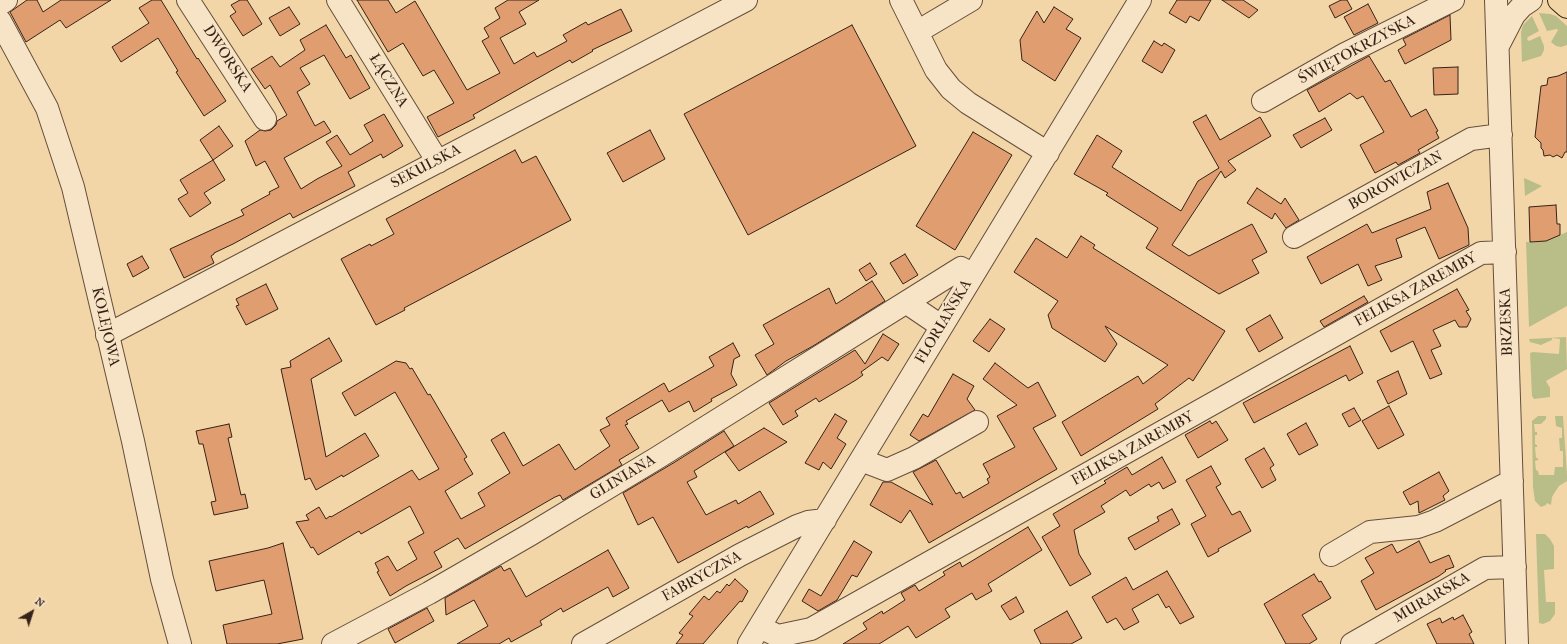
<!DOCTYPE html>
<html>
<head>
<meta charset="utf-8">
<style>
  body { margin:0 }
  #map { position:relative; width:1567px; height:644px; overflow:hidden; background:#f3d6a7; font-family:"IM FELL French Canon",serif }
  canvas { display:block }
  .north { position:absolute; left:12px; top:592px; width:40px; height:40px; -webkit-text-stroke:3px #f7e4c6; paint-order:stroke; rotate:39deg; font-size:11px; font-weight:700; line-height:16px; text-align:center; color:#362218 }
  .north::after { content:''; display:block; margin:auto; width:14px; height:18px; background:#362218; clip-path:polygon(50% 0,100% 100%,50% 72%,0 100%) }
</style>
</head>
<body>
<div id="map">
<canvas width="1567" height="644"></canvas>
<div class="north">N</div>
</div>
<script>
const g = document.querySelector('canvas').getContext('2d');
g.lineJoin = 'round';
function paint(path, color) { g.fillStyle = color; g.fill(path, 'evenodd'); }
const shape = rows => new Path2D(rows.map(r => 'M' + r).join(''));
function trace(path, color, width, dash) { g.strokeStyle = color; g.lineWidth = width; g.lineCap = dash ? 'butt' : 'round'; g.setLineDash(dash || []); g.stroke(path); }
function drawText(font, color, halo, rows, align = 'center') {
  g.font = font + ' "IM FELL French Canon",serif'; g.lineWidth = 3; g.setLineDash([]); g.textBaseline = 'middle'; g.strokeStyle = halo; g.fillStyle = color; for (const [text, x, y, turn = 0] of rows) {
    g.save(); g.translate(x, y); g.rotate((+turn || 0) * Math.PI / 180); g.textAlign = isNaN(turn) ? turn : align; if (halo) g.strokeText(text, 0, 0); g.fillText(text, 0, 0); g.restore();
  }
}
const green = shape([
  [1539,13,1550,14,1556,16,1567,26,1567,45,1561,47,1556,46,1551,42,1558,30,1557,29,1547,31],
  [1532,16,1539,31,1528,37,1527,39,1529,41,1540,36,1544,46,1544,50,1541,56,1522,62,1521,32,1523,25],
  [1524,178,1542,186,1525,196],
  [1567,232,1567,306,1529,327,1526,242,1546,241],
  [1566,337,1567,369,1546,381,1550,388,1550,397,1534,399,1532,396,1530,353,1533,352,1559,354,1560,339,1552,338,1552,340,1541,345,1530,342,1529,339],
  [1538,416,1546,416,1546,419,1541,424,1534,424,1535,432,1537,432,1537,435,1535,435,1535,444,1537,445,1537,447,1535,447,1536,458,1538,458,1538,460,1535,461,1536,470,1538,471,1539,475,1554,475,1555,467,1563,467,1563,451,1560,451,1559,438,1562,438,1562,428,1556,426,1555,416,1563,416,1567,475,1567,481,1559,486,1555,492,1552,497,1551,505,1547,503,1546,505,1541,507,1535,501,1533,487,1532,421],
  [1536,534,1545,534,1550,539,1554,546,1554,569,1544,570,1546,602,1555,602,1555,614,1550,621,1543,624,1539,623]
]);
const building = shape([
  [27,0,37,0,43,12,61,0,111,0,66,28,60,20,26,42,10,12,27,0],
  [152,0,161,0,197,59,198,58,226,101,204,116,176,72,178,71,158,38,121,62,112,47,149,23,139,8,152,0],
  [240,0,247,0,262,24,243,36,230,16,236,12,231,5,240,0],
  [357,0,388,0,396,13,415,1,467,90,500,73,482,41,489,37,484,28,500,18,495,8,508,0,539,0,519,12,526,24,500,38,514,64,534,52,537,57,545,53,567,41,563,35,586,22,588,25,621,9,632,31,592,50,593,51,572,63,570,60,473,115,475,118,438,137,427,117,454,103,434,70,423,76,403,43,388,52,357,0],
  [1177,0,1211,0,1199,21,1190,16,1186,23,1169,13,1177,0],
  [1222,0,1243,0,1258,10,1249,18,1222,0],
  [1341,0,1347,0,1352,9,1335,18,1329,6,1341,0],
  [1368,4,1378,23,1354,35,1344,17,1368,4],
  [289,7,300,24,280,36,269,18,289,7],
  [1054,7,1073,19,1066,29,1081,38,1055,81,1022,60,1020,40,1037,11,1044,23,1054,7],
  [1450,15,1451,40,1405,64,1398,50,1406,45,1403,39,1450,15],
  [326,25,346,58,351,55,370,88,350,99,324,55,300,68,310,84,297,92,315,126,324,121,331,132,284,158,301,189,317,179,342,166,326,142,337,135,350,155,373,141,364,125,384,114,403,146,383,158,381,154,348,172,355,186,293,218,290,213,233,244,214,253,214,254,211,256,214,263,184,278,170,249,244,215,241,210,270,194,269,192,279,187,265,161,256,166,245,141,260,130,265,131,271,130,276,125,277,121,287,115,270,85,265,89,251,69,272,56,280,67,305,50,300,40,326,25],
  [852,25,916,146,748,235,684,114,852,25],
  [1154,41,1162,46,1164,43,1175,50,1162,73,1142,61,1154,41],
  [1369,56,1385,82,1390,80,1411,117,1426,109,1438,131,1436,132,1439,138,1418,150,1420,153,1398,165,1396,162,1375,173,1360,145,1384,132,1363,96,1357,99,1350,93,1319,112,1307,90,1369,56],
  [1458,67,1458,94,1434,95,1433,68,1458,67],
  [1567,72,1567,152,1565,152,1562,158,1557,155,1553,157,1550,155,1544,156,1543,150,1541,148,1541,143,1535,137,1541,86,1547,85,1548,78,1558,76,1567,72],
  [1206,115,1220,140,1260,117,1271,136,1228,161,1236,170,1225,178,1221,171,1172,245,1189,256,1252,224,1267,252,1252,260,1259,273,1219,294,1146,248,1158,228,1106,195,1108,193,1074,174,1097,135,1122,151,1112,167,1181,211,1198,181,1219,168,1193,122,1206,115],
  [1325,118,1332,130,1301,148,1293,135,1325,118],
  [219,126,233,146,213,160,200,140,219,126],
  [650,130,665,159,623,182,607,153,650,130],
  [973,132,1012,155,955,250,916,226,973,132],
  [515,150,522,163,536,156,571,220,404,308,405,310,376,325,341,259,370,244,371,246,394,234,386,219,515,150],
  [213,160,225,180,204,193,211,203,190,217,178,199,188,193,180,180,213,160],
  [1448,183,1468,228,1469,245,1439,259,1425,227,1396,239,1402,257,1375,266,1382,280,1368,286,1358,264,1321,284,1307,257,1367,224,1372,233,1431,209,1427,192,1448,183],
  [1257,188,1281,204,1285,198,1299,220,1286,228,1275,213,1272,219,1247,203,1257,188],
  [1556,205,1557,224,1560,224,1560,235,1546,241,1530,242,1529,207,1556,205],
  [1081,236,1095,245,1093,248,1225,331,1193,381,1189,378,1155,404,1158,409,1081,456,1062,422,1138,376,1143,384,1168,365,1105,326,1117,344,1105,362,1052,328,1048,315,1058,301,1014,272,1036,238,1067,258,1081,236],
  [905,254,918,275,903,284,890,263,905,254],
  [142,256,149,268,133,277,127,264,142,256],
  [870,263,877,274,866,281,859,270,870,263],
  [872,281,885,301,813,346,786,361,767,375,755,355,774,344,763,325,829,288,836,304,872,281],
  [266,284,278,309,246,325,236,306,239,305,236,299,266,284],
  [1457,289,1469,310,1466,311,1471,319,1467,327,1459,327,1455,320,1433,330,1441,346,1431,350,1442,374,1430,379,1413,341,1391,352,1380,331,1457,289],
  [1364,296,1368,302,1324,327,1320,321,1364,296],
  [1270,315,1283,338,1259,352,1246,329,1270,315],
  [990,319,1005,329,989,352,973,341,990,319],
  [883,334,899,344,888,361,882,357,861,372,863,375,856,380,819,402,816,398,795,411,798,416,783,425,769,403,855,350,865,364,883,334],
  [329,338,342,361,311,379,326,457,365,433,379,456,343,477,342,475,316,490,310,478,305,480,281,369,291,367,290,361,329,338],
  [733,343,740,356,734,359,731,374,737,385,711,399,712,401,694,412,689,401,669,412,662,400,626,421,628,424,625,425,639,448,619,460,622,465,563,500,560,495,555,497,465,549,458,538,434,552,442,567,406,586,390,596,377,572,379,571,375,563,388,556,397,571,417,559,408,542,424,533,410,506,361,534,359,531,318,555,313,547,311,548,296,522,309,520,306,515,319,507,326,519,330,516,331,517,412,470,419,480,439,469,395,392,355,416,342,393,396,361,406,363,410,369,412,368,428,395,430,394,467,457,464,459,473,474,445,491,461,519,485,506,478,493,510,473,491,440,504,432,523,466,559,444,575,470,610,446,600,430,610,425,606,418,664,383,669,392,714,366,709,357,733,343],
  [1350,346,1363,373,1349,381,1346,375,1254,423,1243,403,1350,346],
  [995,363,1028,388,1038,382,1041,388,1056,416,1033,428,1057,469,929,543,910,510,901,523,870,505,883,482,891,482,933,505,913,472,936,460,956,494,960,492,963,498,989,483,987,479,990,477,983,464,1015,447,997,416,1017,405,983,379,995,363],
  [1398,371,1407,394,1388,404,1377,381,1398,371],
  [953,374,974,386,967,399,975,410,919,441,910,435,923,414,928,417,953,374],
  [1389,406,1404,435,1378,449,1362,421,1389,406],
  [1354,408,1361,420,1349,427,1342,414,1354,408],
  [835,414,847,421,837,438,846,444,831,469,823,462,819,470,805,463,835,414],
  [1210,421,1212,424,1216,421,1228,440,1198,458,1185,435,1210,421],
  [1306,423,1318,445,1299,455,1287,434,1306,423],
  [229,424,232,437,228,438,241,495,245,494,248,508,214,515,211,502,216,501,203,444,199,444,196,431,229,424],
  [764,428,787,442,739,471,725,452,764,428],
  [724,431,734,446,694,471,697,477,687,482,706,515,736,500,738,504,760,491,774,514,748,528,747,526,678,563,653,517,638,525,623,493,675,462,724,431],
  [1264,448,1274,465,1270,468,1276,480,1262,488,1245,459,1264,448],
  [1162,457,1176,482,1163,489,1159,482,1151,487,1149,484,1130,496,1126,490,1101,506,1105,512,1074,530,1079,554,1091,574,1070,586,1042,537,1060,526,1053,514,1106,483,1104,481,1127,467,1132,475,1162,457],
  [1211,466,1221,484,1216,487,1232,515,1240,511,1251,531,1218,549,1219,551,1208,557,1191,524,1206,516,1186,480,1211,466],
  [1439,472,1449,491,1443,496,1445,500,1419,513,1418,501,1410,505,1403,492,1439,472],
  [1172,509,1180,524,1135,550,1128,538,1159,521,1157,517,1172,509],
  [1028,527,1042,550,988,584,992,591,976,600,972,593,945,609,950,617,916,638,908,626,879,644,843,644,867,629,863,623,882,611,883,614,905,600,901,593,915,585,919,591,945,575,943,572,960,562,962,567,1028,527],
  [854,541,872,552,857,577,852,575,837,600,818,611,802,601,809,589,821,596,854,541],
  [1419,541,1430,563,1449,555,1454,567,1445,570,1446,571,1439,576,1376,610,1361,581,1374,573,1365,558,1392,544,1397,553,1419,541],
  [283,543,303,639,277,644,227,644,223,625,272,614,264,580,216,591,209,561,268,548,283,543],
  [608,550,629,588,613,597,608,587,563,612,561,608,540,621,542,625,511,642,509,638,499,644,457,644,488,626,474,600,446,615,445,598,501,566,504,571,510,568,526,597,608,550],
  [1167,571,1194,617,1180,624,1169,606,1166,608,1158,594,1132,609,1139,622,1124,630,1116,618,1107,623,1092,597,1126,577,1133,590,1167,571],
  [1314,574,1319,582,1321,581,1331,598,1302,615,1317,639,1309,644,1286,644,1264,604,1314,574],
  [735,579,748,591,742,602,740,601,703,644,676,644,683,635,679,633,693,616,689,614,704,596,709,600,717,591,720,593,727,584,729,586,735,579],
  [1016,597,1024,612,1010,620,1001,606,1016,597],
  [427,608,434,621,395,643,388,629,427,608],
  [1067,611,1082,638,1071,644,1041,644,1034,630,1067,611],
  [1463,615,1472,632,1469,634,1474,644,1437,644,1427,624,1440,618,1442,623,1453,617,1454,620,1463,615]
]);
const minor = shape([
  [188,0,265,119],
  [338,0,438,162],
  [901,0,936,70,951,89,968,103,1048,153],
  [1496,0,1517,644],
  [0,4,6,0],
  [0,21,47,108,73,187,133,441,162,579,180,644],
  [917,32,971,0],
  [1499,44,1514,15,1522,6,1531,0],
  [1263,101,1345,54,1453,0],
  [1294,237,1471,139,1501,135],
  [907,303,941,326],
  [107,335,746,0],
  [861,460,887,470,914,458,977,422],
  [1331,555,1370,532,1418,527,1435,521,1512,481],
  [760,627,778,636,811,629,1481,253,1505,252],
  [333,644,429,593,531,534,657,458,961,268,973,275],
  [583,644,740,555,797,526,808,522,825,520],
  [749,644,1140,0],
  [1352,644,1485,568,1515,567]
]);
const major = shape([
  [1559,0,1567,7]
]);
const streetNames = [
  ["ŚWIĘTOKRZYSKA",1357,50,-28],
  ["DWORSKA",227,59,57],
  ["ŁĄCZNA",388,81,58],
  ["SEKULSKA",426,167,-28],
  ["BOROWICZAN",1396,181,-29],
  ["FELIKSA ZAREMBY",1416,290,-29],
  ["FLORIAŃSKA",944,322,-59],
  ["BRZESKA",1507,322,-92],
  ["KOLEJOWA",105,327,77],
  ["FELIKSA ZAREMBY",1133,449,-29],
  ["GLINIANA",623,478,-31],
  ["FABRYCZNA",702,577,-29],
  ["MURARSKA",1432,598,-30]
];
paint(green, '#b9be88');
paint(building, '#e09e70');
trace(building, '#362218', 1);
trace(minor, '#654f3c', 24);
trace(major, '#362218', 24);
trace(minor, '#f7e4c6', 22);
trace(major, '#f3d6a7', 22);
drawText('15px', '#362218', '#f7e4c6', streetNames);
</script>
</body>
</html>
